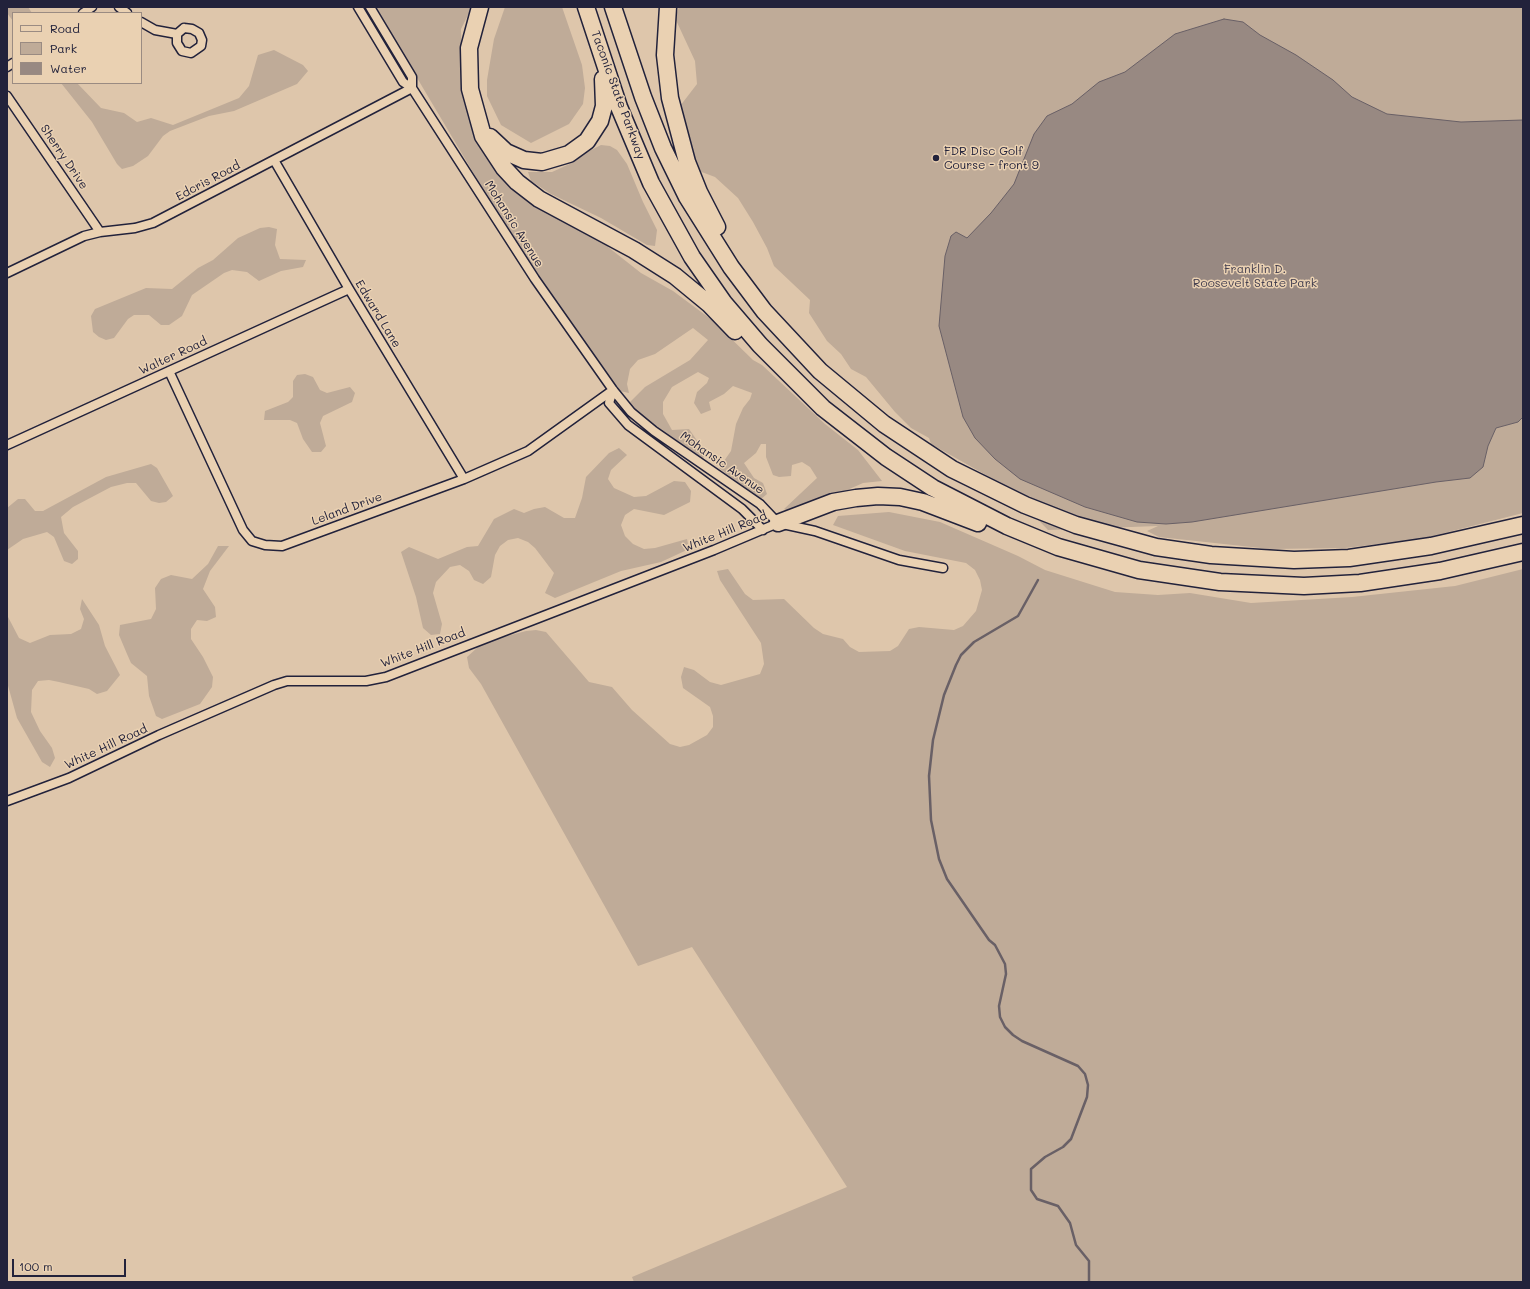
<!DOCTYPE html>
<html>
<head>
<meta charset="utf-8">
<style>
  body { margin:0 }
  #map { position:relative; width:1530px; height:1289px; overflow:hidden; background:#dec6ab; font-family:Mali,sans-serif }
  canvas { display:block }
  .frame { position:absolute; inset:0; border:8px solid #22223b; pointer-events:none }
  .legend { position:absolute; left:12px; top:12px; width:130px; height:72px; box-sizing:border-box; background:#ead1b2; border:1px solid #9a8b82; margin:0; padding:5px 7px; list-style:none; font-size:12px; color:#22223b }
  .legend li { display:flex; align-items:center; gap:8px; height:20px }
  .legend b { width:20px; border:1px solid #9a8b82 }
  .scale { position:absolute; left:12px; top:1259px; width:114px; height:18px; box-sizing:border-box; border:2px solid #22223b; border-top:0; padding-left:5px; font-size:12px; line-height:14px; white-space:nowrap; color:#22223b; -webkit-text-stroke:3px #ead1b2; paint-order:stroke }
</style>
</head>
<body>
<div id="map">
<canvas width="1530" height="1289"></canvas>
<div class="frame"></div>
<ul class="legend">
<li><b style="height:5px;background:#ead1b2"></b>Road</li>
<li><b style="height:11px;background:#bfab98"></b>Park</li>
<li><b style="height:11px;background:#988982"></b>Water</li>
</ul>
<div class="scale">100 m</div>
</div>
<script>
const g = document.querySelector('canvas').getContext('2d');
g.lineJoin = 'round';
function paint(path, color) { g.fillStyle = color; g.fill(path, 'evenodd'); }
const shape = rows => new Path2D(rows.map(r => 'M' + r).join(''));
function trace(path, color, width, dash) { g.strokeStyle = color; g.lineWidth = width; g.lineCap = dash ? 'butt' : 'round'; g.setLineDash(dash || []); g.stroke(path); }
function drawText(font, color, halo, rows, align = 'center') {
  g.font = font + ' Mali,sans-serif'; g.lineWidth = 3; g.setLineDash([]); g.textBaseline = 'middle'; g.strokeStyle = halo; g.fillStyle = color; for (const [text, x, y, turn = 0] of rows) {
    g.save(); g.translate(x, y); g.rotate((+turn || 0) * Math.PI / 180); g.textAlign = isNaN(turn) ? turn : align; if (halo) g.strokeText(text, 0, 0); g.fillText(text, 0, 0); g.restore();
  }
}
const green = shape([
  [7,7,28,7,32,13,13,13,13,21,7,13],
  [375,7,472,7,461,29,462,76,473,120,497,165,606,238,608,247,641,273,673,291,712,320,753,360,762,365,825,424,858,450,882,481,863,483,793,514,784,509,817,478,810,467,802,462,792,465,791,476,779,477,773,475,766,457,766,444,761,444,756,453,744,463,754,478,763,483,767,494,760,500,719,468,731,451,736,424,743,408,750,399,752,393,733,386,724,394,709,402,711,410,701,414,694,403,697,392,707,383,709,378,698,372,672,387,663,402,663,414,672,430,689,429,705,452,703,459,690,453,641,417,630,402,645,387,690,360,708,340,693,328,655,354,638,360,630,369,627,384,629,393,620,391,576,335,493,206],
  [505,7,562,7,582,65,585,88,583,104,569,124,531,143,501,125,487,96,487,80,494,39],
  [679,7,1523,7,1523,513,1421,539,1345,548,1270,549,1159,537,1147,531,1158,526,1048,530,1020,501,1000,492,993,479,931,444,929,438,911,428,895,412,866,377,851,369,841,354,827,341,809,313,810,300,774,266,767,248,753,222,738,198,715,177,699,171,677,110,697,84,695,61,675,18],
  [274,50,303,65,308,71,297,84,234,111,209,116,170,131,163,136,148,156,133,166,122,169,117,164,92,122,61,83,77,83,101,108,124,113,137,122,151,118,173,125,239,98,249,86,258,55],
  [601,145,610,146,617,150,627,164,643,202,657,230,655,246,647,245,601,218,551,194,531,181,528,172,552,172,574,162,587,152],
  [269,227,277,229,275,245,280,259,306,260,303,267,281,271,259,281,247,272,232,270,224,273,192,295,182,316,169,325,161,325,149,315,134,315,128,319,114,338,106,340,99,337,93,332,91,316,95,309,146,288,172,289,198,268,213,260,238,238,260,228],
  [305,374,313,377,320,390,327,393,350,387,355,393,352,402,323,416,320,423,326,446,321,452,312,452,303,439,297,423,290,420,264,420,265,411,288,402,293,397,293,381,297,375],
  [619,448,627,455,611,470,608,479,614,488,634,497,646,496,674,481,685,482,691,491,690,502,664,515,634,509,625,515,621,525,625,536,633,544,644,549,655,548,687,539,689,549,661,562,621,571,555,598,545,593,554,573,535,548,528,542,518,538,508,540,500,546,495,555,491,577,483,584,474,580,469,571,460,565,450,567,436,582,433,593,442,624,440,634,431,635,423,628,416,597,401,552,409,547,438,559,467,547,478,546,494,519,514,509,524,513,534,509,545,507,564,518,575,518,582,498,586,477,609,453],
  [151,464,157,468,173,496,166,502,159,503,151,501,136,483,127,483,111,487,73,507,61,517,64,533,78,551,78,559,72,564,64,561,54,537,47,532,23,539,7,550,7,508,18,499,25,499,35,511,43,511,106,477],
  [889,512,940,522,1018,556,1045,570,1115,592,1158,595,1190,593,1251,603,1352,597,1455,586,1523,569,1523,1282,634,1282,632,1277,847,1187,692,947,638,966,481,684,469,668,467,657,478,647,496,639,526,631,536,630,546,632,589,682,612,687,632,710,670,744,680,747,689,745,707,735,713,727,713,716,710,707,683,688,681,677,684,667,694,670,710,682,721,685,760,674,764,664,761,643,720,580,717,571,728,569,745,594,753,600,784,599,814,628,823,634,843,639,850,647,859,652,890,651,898,646,909,629,919,627,954,630,963,626,976,611,982,590,980,580,975,570,966,563,905,551,833,525,838,516],
  [218,546,229,546,210,571,203,589,215,607,216,617,207,621,197,620,191,629,191,639,203,657,213,677,212,687,200,704,162,719,156,716,149,696,147,676,131,663,127,654,119,635,120,625,151,619,156,609,155,588,161,579,171,575,192,579,208,564],
  [82,599,99,625,105,646,120,675,107,691,97,694,89,689,59,682,49,680,38,681,32,690,31,712,40,731,52,748,55,758,50,767,42,762,17,718,7,682,7,615,19,638,30,643,50,635,71,634,81,629,84,619,80,609]
]);
const water = shape([
  [1224,19,1243,22,1260,35,1296,55,1333,80,1352,97,1387,114,1461,122,1523,120,1523,417,1518,422,1496,428,1488,446,1483,467,1470,478,1436,482,1192,522,1166,524,1137,522,1085,507,1020,479,995,459,975,438,963,417,939,326,945,256,951,236,956,232,967,238,991,213,1014,184,1034,134,1047,116,1072,104,1099,82,1125,72,1175,34,1224,19]
]);
const stream = shape([
  [1038,580,1018,616,974,642,961,655,956,665,944,695,933,740,929,776,931,820,939,859,947,879,989,940,995,945,1005,964,1006,974,999,1006,1000,1017,1005,1027,1013,1035,1022,1041,1078,1066,1085,1074,1088,1085,1087,1097,1071,1139,1063,1147,1045,1157,1031,1169,1031,1190,1037,1199,1058,1206,1070,1223,1076,1245,1089,1261,1089,1282]
]);
const minor = shape([
  [119,7,127,13],
  [358,7,403,82,412,88,535,279,613,390,631,412,654,431,760,504,778,523,815,531,899,560,943,568],
  [83,13,92,7],
  [141,22,155,30,177,34],
  [184,28,192,29,199,33,202,40,201,46,191,53,182,51,177,43,177,34,184,28],
  [7,67,13,63],
  [7,96,100,232],
  [274,160,349,289,464,479],
  [7,273,84,236,100,232,135,228,153,223,412,88,412,77,370,7],
  [169,371,243,530,252,541,265,545,282,546,464,479,528,451,613,390],
  [613,390,609,403,628,425,742,509,763,530],
  [7,445,349,289],
  [7,801,69,778,159,735,274,685,287,681,366,681,386,677,714,550,778,523]
]);
const motorway = shape([
  [480,7,469,48,470,89,483,136,504,168,517,182,539,199,634,250,675,276,709,304,735,331],
  [586,7,619,107,651,183,692,257,724,303,760,345,823,408,886,457,933,488,1007,526,1058,547,1139,570,1220,582,1304,586,1360,583,1440,571,1523,552],
  [613,7,643,97,663,148,687,197,731,267,764,311,820,371,884,424,952,469,1025,505,1076,525,1156,547,1211,555,1294,560,1349,558,1431,546,1523,525],
  [668,7,665,55,670,98,687,162,699,192,717,227],
  [490,137,506,152,524,160,542,162,569,154,587,141,600,121,604,106,603,79],
  [778,523,833,502,856,498,878,496,900,497,923,502,978,523]
]);
const markers = [
  [936,158,4,"#22223b"]
];
const streetNames = [
  ["Taconic State Parkway",618,95,70],
  ["Sherry Drive",64,157,56],
  ["Edcris Road",208,181,-28],
  ["Mohansic Avenue",514,224,58],
  ["Edward Lane",378,314,59],
  ["Walter Road",173,356,-25],
  ["Mohansic Avenue",722,463,35],
  ["Leland Drive",347,509,-20],
  ["White Hill Road",725,532,-22],
  ["White Hill Road",423,648,-21],
  ["White Hill Road",106,747,-25]
];
const poiNames = [
  ["FDR Disc Golf",944,151],
  ["Course - front 9",944,165]
];
const parkNames = [
  ["Franklin D.",1255,269],
  ["Roosevelt State Park",1255,283]
];
paint(green, '#bfab98');
paint(water, '#988982');
trace(water, '#696066', 1);
trace(stream, '#696066', 2.5);
trace(minor, '#22223b', 11);
trace(motorway, '#22223b', 19);
trace(minor, '#ead1b2', 8);
trace(motorway, '#ead1b2', 16);
for (const [x, y, r, color] of markers) { const dot = new Path2D(); dot.arc(x, y, r, 0, 2 * Math.PI); g.fillStyle = color; g.fill(dot); trace(dot, '#ead1b2', 1.5); }
drawText('12px', '#22223b', '#ead1b2', streetNames);
drawText('12px', '#22223b', '#ead1b2', poiNames, 'left');
drawText('12px', '#413d4e', '#ead1b2', parkNames);
</script>
</body>
</html>
